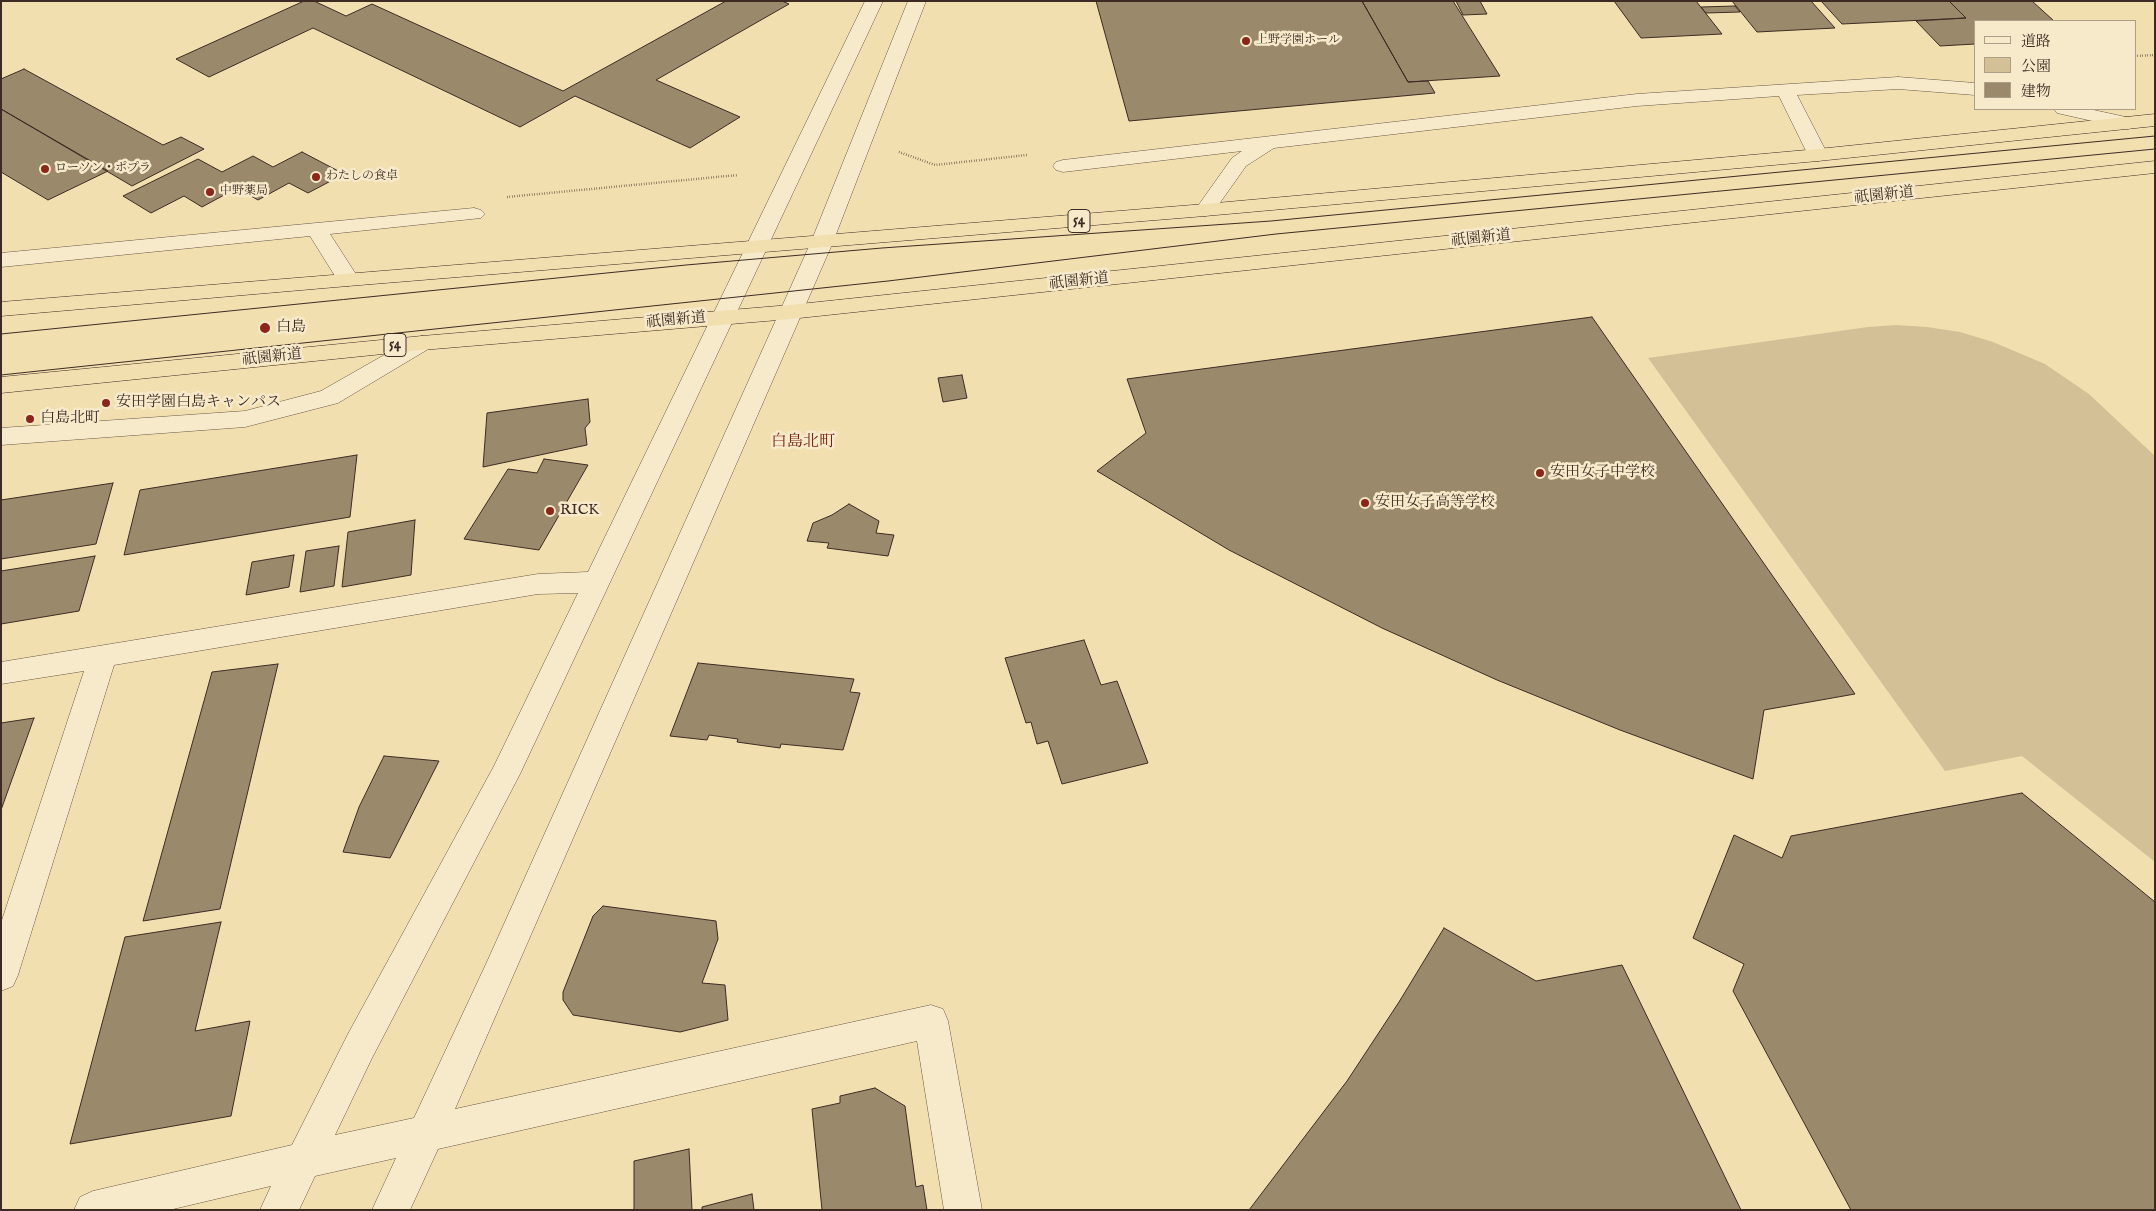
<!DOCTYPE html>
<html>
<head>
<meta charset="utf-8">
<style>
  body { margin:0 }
  #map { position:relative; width:2156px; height:1211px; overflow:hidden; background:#f2dfaf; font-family:"IM FELL English","Noto Serif JP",serif }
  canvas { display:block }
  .frame { position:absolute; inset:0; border:2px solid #3d2b23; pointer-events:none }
  .legend { position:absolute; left:1974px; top:20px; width:162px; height:90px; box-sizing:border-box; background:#f7eacb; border:1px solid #ad9e88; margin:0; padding:6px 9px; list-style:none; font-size:15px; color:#3d2b23 }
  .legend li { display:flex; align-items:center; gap:10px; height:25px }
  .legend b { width:25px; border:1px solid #ad9e88 }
</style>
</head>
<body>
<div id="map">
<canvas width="2156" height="1211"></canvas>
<div class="frame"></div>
<ul class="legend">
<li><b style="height:6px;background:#f7eacb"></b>道路</li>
<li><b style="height:14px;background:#d3c097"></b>公園</li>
<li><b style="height:14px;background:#9b896c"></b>建物</li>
</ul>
</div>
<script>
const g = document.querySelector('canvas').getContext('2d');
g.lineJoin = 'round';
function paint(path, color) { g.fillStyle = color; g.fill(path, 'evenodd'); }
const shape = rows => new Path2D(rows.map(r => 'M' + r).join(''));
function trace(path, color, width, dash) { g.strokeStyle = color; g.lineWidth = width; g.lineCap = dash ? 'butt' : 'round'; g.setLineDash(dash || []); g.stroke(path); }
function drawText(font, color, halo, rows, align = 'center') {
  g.font = font + ' "IM FELL English","Noto Serif JP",serif'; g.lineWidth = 5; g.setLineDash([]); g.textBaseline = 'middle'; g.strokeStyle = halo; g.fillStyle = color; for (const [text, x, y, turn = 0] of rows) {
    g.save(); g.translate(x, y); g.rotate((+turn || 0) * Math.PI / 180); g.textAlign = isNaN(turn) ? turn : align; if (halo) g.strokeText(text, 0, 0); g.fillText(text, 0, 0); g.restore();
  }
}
const green = shape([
  [1896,325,1927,327,1960,332,1993,342,2045,364,2089,394,2155,456,2155,862,2022,756,1945,771,1648,358,1868,327]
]);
const building = shape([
  [304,1,314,1,346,16,372,4,563,91,726,1,782,1,789,4,656,80,740,117,690,148,575,96,520,127,313,28,209,77,176,59,304,1],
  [1096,1,1362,1,1408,82,1428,81,1435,93,1129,121,1096,1],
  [1362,1,1453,1,1500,76,1408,82,1362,1],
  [1456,1,1480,1,1487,14,1463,15,1456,1],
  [1614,1,1696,1,1722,34,1641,38,1614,1],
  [1732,1,1811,1,1835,28,1757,32,1732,1],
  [1821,1,1949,1,1966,18,1842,24,1821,1],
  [1949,1,2032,1,2054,21,1975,21,1975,44,1940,46,1916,21,1966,18,1949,1],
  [1735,6,1740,12,1706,13,1701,7,1735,6],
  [24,69,163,145,181,137,204,149,132,186,1,109,1,79,24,69],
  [1,109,108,171,48,200,1,172,1,109],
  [302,152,344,174,308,193,289,183,258,200,237,188,202,207,184,196,151,213,123,196,198,159,222,172,253,156,273,167,302,152],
  [1592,317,1855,694,1764,710,1753,779,1620,730,1497,680,1382,628,1229,550,1097,471,1146,433,1127,379,1592,317],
  [962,375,967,398,943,402,938,378,962,375],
  [588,399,590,422,585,428,587,445,483,467,487,413,588,399],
  [357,455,350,517,124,555,140,490,357,455],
  [544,459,588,465,539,550,464,539,508,469,537,473,544,459],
  [113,483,96,544,1,559,1,500,113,483],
  [849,504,879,521,876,533,894,535,888,556,827,548,829,543,807,541,813,523,832,515,849,504],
  [415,520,411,575,342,587,348,532,415,520],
  [339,546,334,586,300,592,306,551,339,546],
  [294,555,289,587,246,595,252,562,294,555],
  [95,556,79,611,1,624,1,571,95,556],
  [1084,640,1101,685,1117,681,1148,763,1062,784,1048,741,1037,744,1031,722,1026,723,1005,658,1084,640],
  [698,663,854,679,850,692,860,693,843,750,781,744,780,748,737,742,738,739,709,735,707,740,670,736,698,663],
  [278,664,220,909,143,921,212,672,278,664],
  [34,718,1,810,1,723,34,718],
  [384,756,439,761,390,858,343,852,359,807,384,756],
  [2022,793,2155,902,2155,1210,1851,1210,1733,991,1744,964,1693,938,1734,835,1782,858,1791,836,2022,793],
  [603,906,716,921,718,939,702,983,725,985,728,1020,680,1032,573,1015,563,1000,563,992,593,916,603,906],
  [221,922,195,1031,250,1021,231,1116,70,1144,125,937,221,922],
  [1444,928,1536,981,1622,965,1741,1210,1249,1210,1347,1081,1399,1002,1444,928],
  [875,1088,905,1106,916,1187,923,1185,927,1210,822,1210,812,1109,840,1103,840,1096,875,1088],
  [689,1149,692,1210,634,1210,634,1161,689,1149],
  [752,1194,754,1210,702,1210,702,1207,752,1194]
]);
const path = shape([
  [2135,56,2155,55],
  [899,152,935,165,1027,155],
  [507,197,738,175]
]);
const minor = shape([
  [865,1,883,1,520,774,372,1058,335,1135,414,1118,486,964,811,242,908,1,926,1,833,242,455,1109,931,1005,943,1009,948,1021,982,1210,944,1210,917,1041,438,1149,410,1210,372,1210,396,1158,315,1176,299,1210,260,1210,271,1186,169,1210,74,1210,80,1197,93,1191,292,1145,348,1034,494,766,578,593,538,594,114,665,18,975,13,986,1,991,1,923,84,671,1,684,1,662,538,574,588,572,865,1],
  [1898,77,1975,83,1975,95,1898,89,1797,95,1828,155,1825,159,1818,161,1811,159,1808,155,1779,96,1637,106,1274,148,1246,166,1212,214,1205,216,1198,214,1195,210,1232,158,1242,151,1063,172,1056,170,1053,166,1056,162,1063,160,1637,94,1898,77],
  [2054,109,2089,109,2135,119,2138,123,2135,127,2128,129,2057,113,2054,109],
  [474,208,481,210,485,214,481,218,330,234,359,279,356,284,348,286,340,284,310,236,1,267,1,253,474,208],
  [422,336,430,338,434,343,430,348,338,403,245,427,1,445,1,428,245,411,321,391,414,338,422,336]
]);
const highway = shape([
  [2155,114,2155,126,1818,161,1205,216,348,286,1,316,1,302,1205,204,1818,149,2155,114],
  [2155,161,2155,173,790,319,422,350,1,393,1,377,422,336,790,305,2155,161]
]);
const tram = shape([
  [1,334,686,265,882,248,1271,221,2155,136],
  [1,375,888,281,1276,234,2155,149]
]);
const markers = [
  [1246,41,5,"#8f2418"],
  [45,169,5,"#8f2418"],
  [316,177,5,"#8f2418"],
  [210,192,5,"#8f2418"],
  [265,328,6,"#8f2418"],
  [106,403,5,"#8f2418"],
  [30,419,5,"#8f2418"],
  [1540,473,5,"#8f2418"],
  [1365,503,5,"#8f2418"],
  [550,511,5,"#8f2418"]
];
const farPoinames = [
  ["上野学園ホール",1256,41],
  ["ローソン・ポプラ",55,169],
  ["わたしの食卓",326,177],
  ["中野薬局",220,192]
];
const shields = [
  [1079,221,22],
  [395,345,22]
];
const shieldNames = [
  ["54",1079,221],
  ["54",395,345]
];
const streetNames = [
  ["祇園新道",1884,196,-6],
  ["祇園新道",1481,239,-6],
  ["祇園新道",1079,282,-6],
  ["祇園新道",676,321,-5],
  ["祇園新道",272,358,-6]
];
const poiNames = [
  ["白島",276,328],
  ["安田学園白島キャンパス",116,403],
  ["白島北町",40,419],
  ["安田女子中学校",1550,473],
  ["安田女子高等学校",1375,503],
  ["RICK",560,511]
];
const neighbourhoodNames = [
  ["白島北町",803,443]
];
paint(green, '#d3c097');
paint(building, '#9b896c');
trace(building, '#3d2b23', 1);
trace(minor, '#6a5846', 1);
trace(highway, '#3d2b23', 1);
trace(path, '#3d2b23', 2.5, [0.5, 2]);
paint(minor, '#f7eacb');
paint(highway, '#f2dfaf');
trace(tram, '#3d2b23', 1);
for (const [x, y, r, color] of markers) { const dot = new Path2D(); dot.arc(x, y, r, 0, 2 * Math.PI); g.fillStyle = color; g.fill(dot); trace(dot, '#f7eacb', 2); }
drawText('12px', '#3d2b23', '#f7eacb', farPoinames, 'left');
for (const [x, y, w] of shields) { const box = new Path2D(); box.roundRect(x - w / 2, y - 11.5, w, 23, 4); g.fillStyle = '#f7eacb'; g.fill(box); trace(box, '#3d2b23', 1); }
drawText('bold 14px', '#3d2b23', null, shieldNames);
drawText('15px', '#3d2b23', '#f7eacb', streetNames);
drawText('15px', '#3d2b23', '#f7eacb', poiNames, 'left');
drawText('16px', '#7a1f14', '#f7eacb', neighbourhoodNames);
</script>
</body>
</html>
